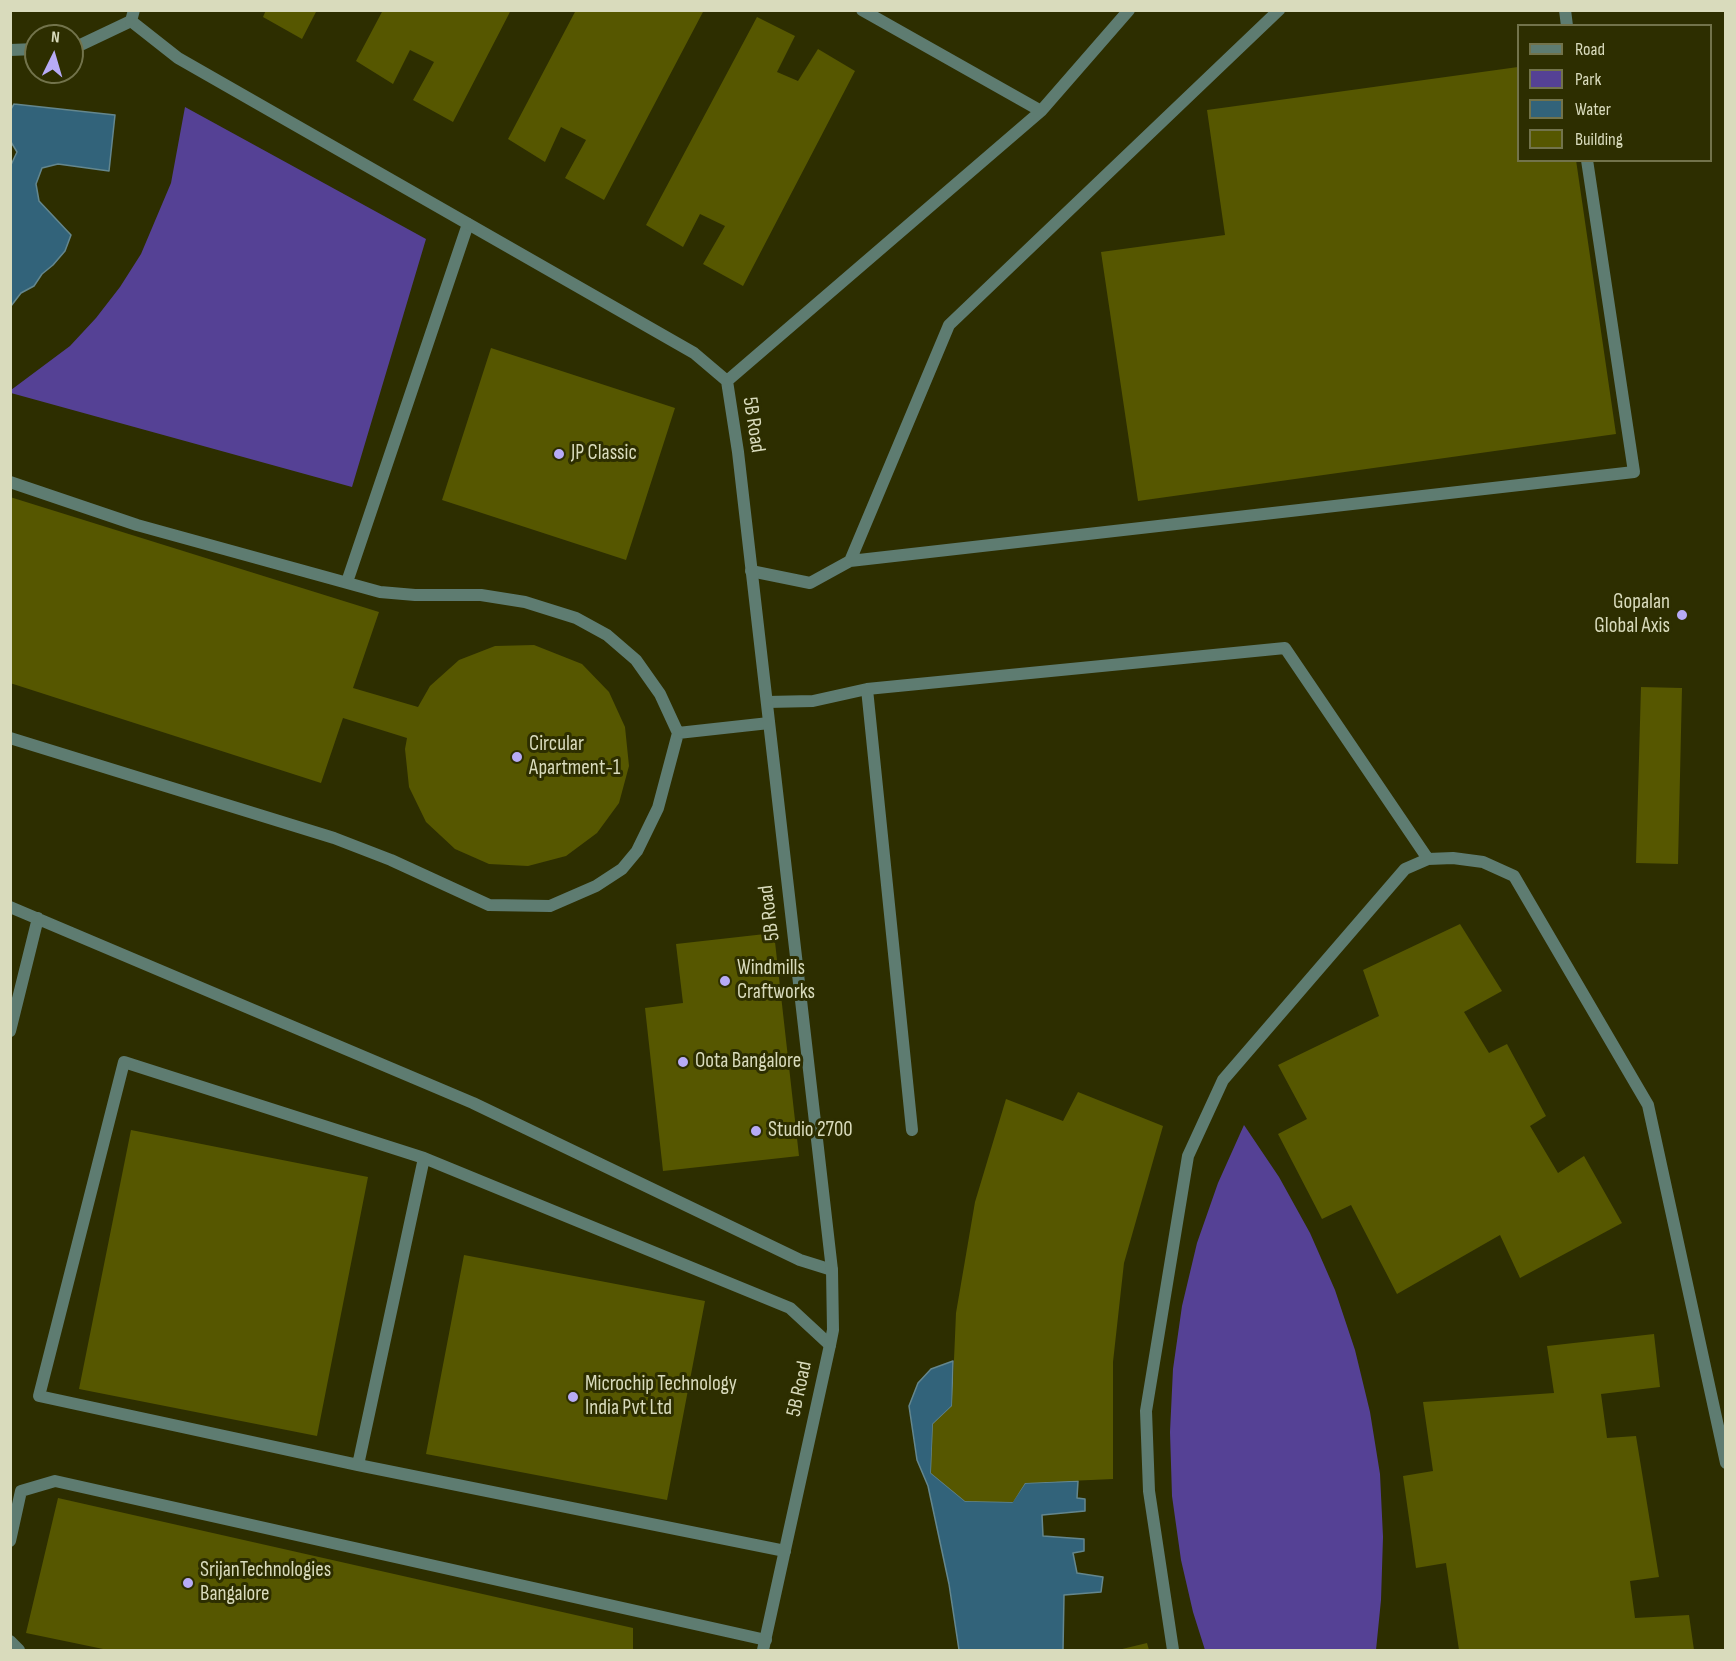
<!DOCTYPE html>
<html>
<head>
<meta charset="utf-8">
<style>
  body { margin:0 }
  #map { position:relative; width:1736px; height:1661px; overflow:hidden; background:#2d2e00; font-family:"Sofia Sans Condensed",sans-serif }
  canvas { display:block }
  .frame { position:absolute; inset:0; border:12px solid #d9dbbc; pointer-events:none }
  .legend { position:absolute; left:1517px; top:24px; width:195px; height:138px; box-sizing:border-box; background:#2d2e00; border:2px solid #72734b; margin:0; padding:8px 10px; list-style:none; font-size:18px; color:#d9dbbc }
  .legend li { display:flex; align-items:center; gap:12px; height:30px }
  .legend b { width:30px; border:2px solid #72734b }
  .north { position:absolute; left:24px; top:24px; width:60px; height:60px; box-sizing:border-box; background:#2d2e00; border:2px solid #72734b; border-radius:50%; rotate:5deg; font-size:16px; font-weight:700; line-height:24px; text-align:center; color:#d9dbbc }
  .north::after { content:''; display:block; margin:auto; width:21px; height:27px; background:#b7abf7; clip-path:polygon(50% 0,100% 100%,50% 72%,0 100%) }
</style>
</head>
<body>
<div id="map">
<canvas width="1736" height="1661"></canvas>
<div class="frame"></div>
<ul class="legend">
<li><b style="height:8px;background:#5e7c71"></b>Road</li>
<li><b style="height:16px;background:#554195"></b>Park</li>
<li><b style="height:16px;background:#32637a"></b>Water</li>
<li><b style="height:16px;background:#565700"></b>Building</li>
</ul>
<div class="north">N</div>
</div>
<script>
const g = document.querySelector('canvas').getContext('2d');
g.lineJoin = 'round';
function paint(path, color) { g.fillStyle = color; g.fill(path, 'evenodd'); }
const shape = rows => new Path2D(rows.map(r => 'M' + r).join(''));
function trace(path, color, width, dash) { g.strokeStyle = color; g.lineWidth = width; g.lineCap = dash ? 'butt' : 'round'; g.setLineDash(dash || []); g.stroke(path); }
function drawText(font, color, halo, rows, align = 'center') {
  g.font = font + ' "Sofia Sans Condensed",sans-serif'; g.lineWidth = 6; g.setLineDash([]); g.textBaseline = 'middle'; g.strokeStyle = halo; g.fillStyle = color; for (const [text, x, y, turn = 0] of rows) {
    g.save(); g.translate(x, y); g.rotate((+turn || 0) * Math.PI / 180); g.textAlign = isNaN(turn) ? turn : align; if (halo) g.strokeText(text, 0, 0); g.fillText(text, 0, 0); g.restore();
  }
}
const green = shape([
  [185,107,426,239,352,487,11,393,11,390,70,346,96,318,120,287,141,254,171,183],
  [1244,1125,1279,1177,1310,1233,1335,1290,1355,1350,1370,1412,1380,1474,1383,1537,1381,1600,1376,1650,1205,1650,1193,1612,1181,1560,1172,1496,1170,1432,1173,1369,1182,1306,1197,1243,1218,1183]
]);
const water = shape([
  [14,104,115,115,109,171,58,164,42,168,36,184,39,201,71,235,65,251,53,265,42,274,34,286,21,293,11,306,10,167,17,152,11,142,11,109,14,104],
  [953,1361,952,1406,933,1424,931,1473,965,1501,1012,1502,1025,1483,1078,1481,1077,1498,1085,1499,1085,1511,1042,1515,1043,1536,1084,1539,1084,1551,1073,1553,1077,1573,1103,1577,1101,1592,1064,1595,1063,1650,959,1650,949,1584,928,1486,917,1460,909,1406,918,1383,931,1369,953,1361]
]);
const building = shape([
  [266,10,317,10,302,39,263,17],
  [383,10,511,10,453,122,413,100,434,62,410,50,393,84,356,61],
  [576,10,704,10,604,200,565,178,586,140,561,127,545,162,508,139],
  [757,17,795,36,777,72,798,81,818,49,855,71,743,286,703,264,725,226,700,214,683,247,646,225],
  [1518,67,1518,160,1576,160,1616,434,1138,501,1101,252,1225,235,1207,110],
  [491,348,675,408,626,560,442,500],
  [10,497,379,612,353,688,418,707,430,686,459,660,495,646,534,645,582,664,609,692,625,727,629,766,619,803,597,833,566,856,528,866,489,864,455,849,426,822,409,787,405,749,407,738,343,718,321,783,10,683],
  [1641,687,1682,688,1678,864,1636,863],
  [1460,924,1502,991,1464,1012,1489,1053,1507,1044,1546,1116,1530,1126,1558,1173,1584,1156,1622,1223,1520,1278,1500,1235,1397,1294,1351,1205,1322,1219,1278,1134,1307,1119,1278,1065,1379,1016,1363,970],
  [774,933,799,1156,663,1171,645,1008,683,1003,676,944],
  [1078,1092,1163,1126,1124,1263,1113,1362,1113,1479,1025,1483,1013,1502,965,1501,931,1473,933,1424,952,1406,956,1313,975,1202,1006,1099,1063,1121],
  [131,1130,368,1177,317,1436,79,1389],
  [464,1255,705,1301,667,1500,426,1454],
  [1654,1334,1660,1387,1601,1394,1607,1438,1636,1436,1659,1577,1630,1581,1635,1618,1689,1615,1694,1650,1459,1650,1446,1563,1416,1568,1403,1476,1433,1471,1423,1402,1554,1393,1547,1346],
  [58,1498,633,1628,633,1650,108,1650,26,1633],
  [1147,1643,1149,1650,1118,1650]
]);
const service = shape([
  [1565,10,1567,26],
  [72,49,131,21],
  [10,50,36,49],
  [10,482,137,525,380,592,415,595,481,595,525,602,576,618,607,635,636,660,660,694,678,733,658,808,637,851,622,869,596,886,550,906,489,905,391,860,334,838,10,738],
  [850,561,949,325,1279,10],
  [751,571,810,583,850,561,1634,472,1587,160],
  [347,582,468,224],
  [867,689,912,1130],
  [767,702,813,701,867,689,1285,648,1428,859],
  [678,733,769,723],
  [10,907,473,1103,800,1260,832,1270],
  [10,1031,38,918],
  [358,1465,424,1158],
  [10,1541,21,1491,55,1481,766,1640],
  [785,1551,358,1465,39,1396,124,1062,424,1158,790,1308,830,1345],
  [10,1641,19,1650],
  [1173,1650,1149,1491,1146,1411,1188,1156,1223,1080,1405,869,1428,859,1453,858,1483,862,1514,876,1648,1105,1726,1463]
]);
const minor = shape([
  [134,10,131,21,178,58,694,353,727,381],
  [862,10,1041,111],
  [727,381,738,452,832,1270,833,1330,830,1345,763,1650],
  [727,381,1041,111,1129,10]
]);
const markers = [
  [559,454,6,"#b7abf7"],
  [1682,615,6,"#b7abf7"],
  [517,757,6,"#b7abf7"],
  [725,981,6,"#b7abf7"],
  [683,1062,6,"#b7abf7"],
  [756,1131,6,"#b7abf7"],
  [573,1397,6,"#b7abf7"],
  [188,1583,6,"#b7abf7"]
];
const streetNames = [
  ["5B Road",753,425,81],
  ["5B Road",770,913,-97],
  ["5B Road",800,1389,-78]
];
const poiNames = [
  ["JP Classic",571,454],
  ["Gopalan",1670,603,"right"],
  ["Global Axis",1670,627,"right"],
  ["Circular",529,745],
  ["Apartment-1",529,769],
  ["Windmills",737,969],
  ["Craftworks",737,993],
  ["Oota Bangalore",695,1062],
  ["Studio 2700",768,1131],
  ["Microchip Technology",585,1385],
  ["India Pvt Ltd",585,1409],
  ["SrijanTechnologies",200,1571],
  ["Bangalore",200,1595]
];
paint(green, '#554195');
paint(water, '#32637a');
trace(water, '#64878e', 1.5);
paint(building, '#565700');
trace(service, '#5e7c71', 12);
trace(minor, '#5e7c71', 12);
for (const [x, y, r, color] of markers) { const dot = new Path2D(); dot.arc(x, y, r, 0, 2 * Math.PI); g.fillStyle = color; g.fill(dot); trace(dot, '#2d2e00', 2); }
drawText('21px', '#d9dbbc', '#2d2e00', streetNames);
drawText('21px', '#d9dbbc', '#2d2e00', poiNames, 'left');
</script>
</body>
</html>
